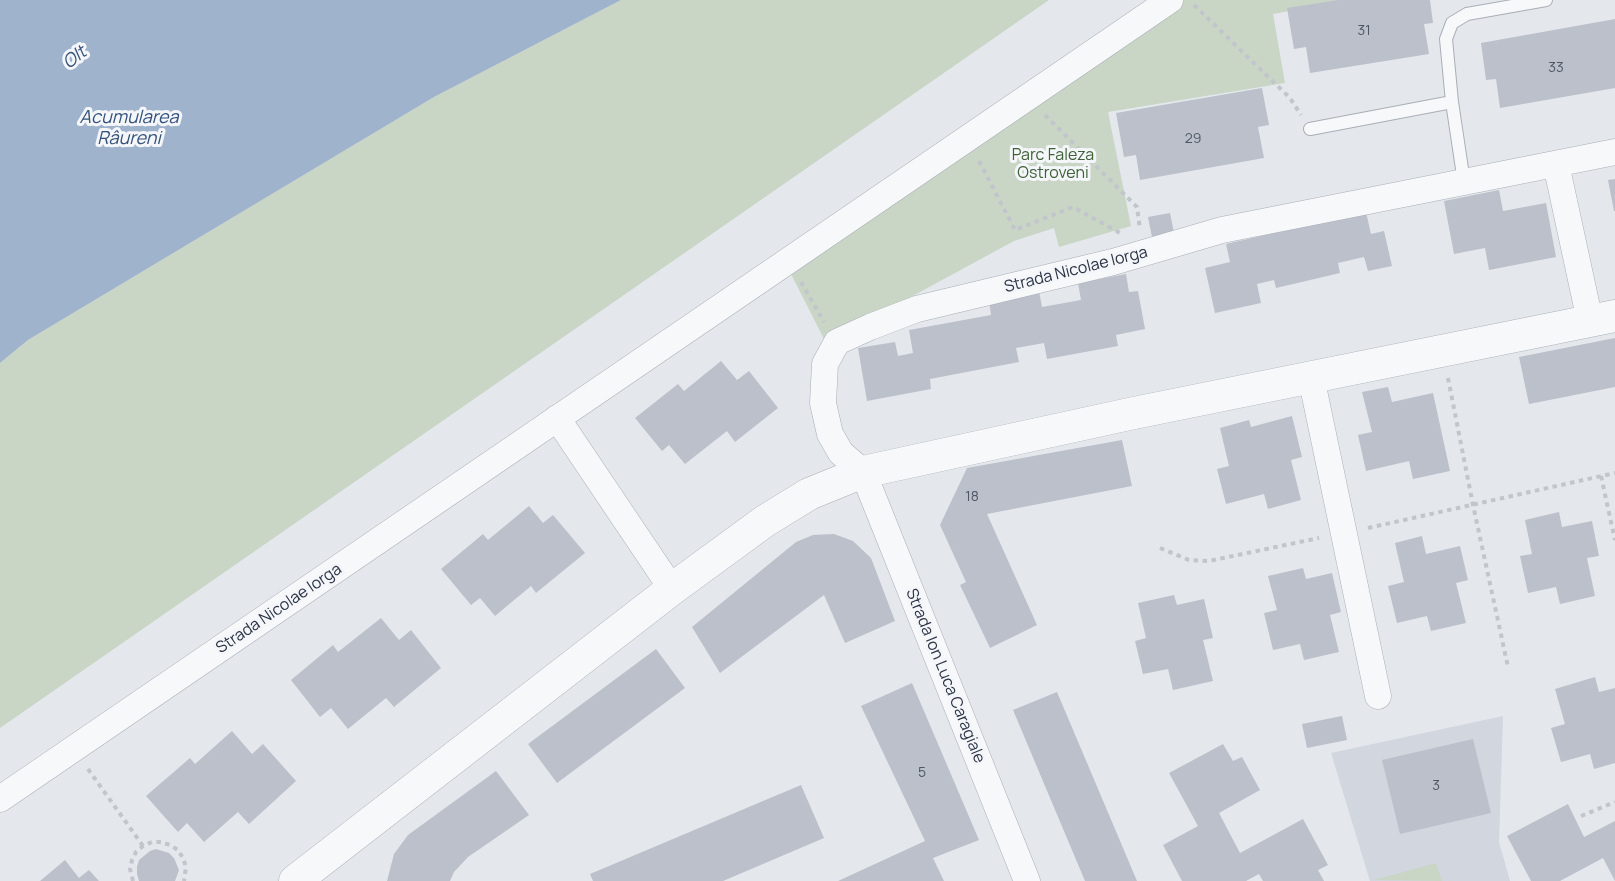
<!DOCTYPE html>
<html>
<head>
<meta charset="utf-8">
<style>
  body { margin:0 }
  canvas { display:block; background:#e4e7ec }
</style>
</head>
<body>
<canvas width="1615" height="881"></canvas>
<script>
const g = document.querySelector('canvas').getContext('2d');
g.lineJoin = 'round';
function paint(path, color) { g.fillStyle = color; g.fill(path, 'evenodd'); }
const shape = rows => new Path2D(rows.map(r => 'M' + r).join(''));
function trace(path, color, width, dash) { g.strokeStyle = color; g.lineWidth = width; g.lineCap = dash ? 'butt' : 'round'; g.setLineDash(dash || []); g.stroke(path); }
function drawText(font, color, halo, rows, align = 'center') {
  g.font = font + ' Manrope,sans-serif'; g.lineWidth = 6; g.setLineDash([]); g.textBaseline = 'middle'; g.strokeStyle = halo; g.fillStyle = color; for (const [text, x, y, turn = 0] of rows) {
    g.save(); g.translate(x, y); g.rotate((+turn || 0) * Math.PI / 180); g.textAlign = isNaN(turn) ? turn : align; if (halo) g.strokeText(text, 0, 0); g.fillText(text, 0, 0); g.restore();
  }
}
const built = shape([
  [1503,716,1499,842,1510,881,1370,881,1331,753]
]);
const green = shape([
  [621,0,1049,0,0,728,0,363,28,340,434,97],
  [1185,0,1350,0,1273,14,1285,83,1108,112,1131,226,1059,247,1054,228,1014,241,826,343,787,266],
  [1436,863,1442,881,1375,880]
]);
const water = shape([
  [0,0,621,0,434,97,28,340,0,363]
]);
const building = shape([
  [1338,0,1430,0,1433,23,1424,24,1429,54,1310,73,1306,47,1294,49,1287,8],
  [1615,19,1615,88,1500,108,1496,79,1486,80,1481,43],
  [1262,88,1269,125,1258,127,1264,158,1140,180,1136,155,1124,157,1116,113],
  [1615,179,1615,211,1614,211,1608,180],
  [1499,190,1503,211,1546,203,1556,257,1489,270,1485,248,1454,254,1444,201],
  [1366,212,1371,234,1384,231,1392,266,1368,271,1364,257,1338,263,1340,273,1276,288,1274,280,1257,284,1261,303,1215,313,1205,268,1230,262,1226,244],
  [1170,213,1175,238,1153,242,1148,217],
  [1126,274,1129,292,1138,291,1145,329,1116,335,1118,346,1047,359,1044,343,1016,348,1019,362,930,379,931,389,867,401,858,348,895,342,898,356,913,353,909,330,991,315,989,300,1039,291,1042,307,1081,300,1078,283],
  [1615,338,1615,387,1529,404,1519,357],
  [721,361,737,380,749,371,778,408,735,442,727,431,685,464,669,445,662,451,635,418,678,384,684,391],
  [1388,387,1392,402,1433,393,1450,471,1413,479,1409,461,1366,471,1358,435,1372,432,1362,392],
  [1292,416,1302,457,1291,460,1301,500,1268,509,1264,494,1226,504,1217,469,1229,466,1220,428,1249,420,1251,427],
  [1122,440,1132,486,987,514,1037,625,990,648,960,585,966,582,940,525,967,468],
  [529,506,543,523,553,515,585,553,536,593,531,586,495,616,480,598,471,605,441,569,483,534,488,540],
  [1559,512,1562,527,1592,521,1599,556,1587,558,1595,596,1560,604,1556,587,1528,593,1520,556,1532,554,1525,520],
  [834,534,853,541,871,558,895,621,845,643,824,595,720,673,692,627,796,542,813,535],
  [1422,536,1426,554,1460,546,1468,580,1456,583,1466,623,1431,631,1427,616,1397,623,1388,586,1404,582,1395,543],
  [1303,568,1306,579,1332,573,1341,612,1330,615,1339,652,1304,660,1300,644,1273,650,1264,613,1277,610,1268,576],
  [1174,595,1177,605,1204,599,1213,638,1203,640,1213,681,1173,690,1168,669,1143,674,1135,641,1146,638,1138,603],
  [381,618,399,640,411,630,441,668,394,707,386,698,348,729,331,708,320,717,291,680,333,645,338,652],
  [656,649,685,688,557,783,528,744],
  [1595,677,1599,692,1615,688,1615,763,1594,769,1590,754,1561,762,1551,728,1565,724,1555,689],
  [912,683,979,840,933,858,944,881,838,881,925,841,861,706],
  [1057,692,1137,881,1085,881,1013,710],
  [1342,716,1347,740,1307,748,1302,724],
  [232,731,252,754,263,744,296,781,249,824,238,812,204,842,187,823,178,832,146,796,190,758,195,764],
  [1473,739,1491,813,1400,834,1382,760],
  [1223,744,1233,761,1242,757,1260,790,1219,813,1240,853,1303,819,1328,865,1318,870,1324,881,1263,881,1259,874,1246,881,1182,881,1163,845,1198,826,1169,773],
  [496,771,529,815,468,857,454,872,450,881,387,881,394,854,408,835],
  [801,785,824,838,723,881,593,881,590,874],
  [1568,804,1584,837,1615,821,1615,881,1603,858,1560,881,1531,881,1507,836],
  [156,849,169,853,174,858,179,870,175,881,139,881,137,874,137,867,139,860,150,851],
  [65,860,79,878,89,870,99,881,40,881]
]);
const path = shape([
  [1194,5,1290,98,1301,115],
  [1045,115,1137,207,1140,229],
  [979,161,1015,230,1073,207,1120,233],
  [801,282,824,322],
  [1448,378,1473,505,1508,667],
  [1601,476,1615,540],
  [1368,528,1615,473],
  [1160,548,1189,560,1209,561,1319,538],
  [88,769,143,846],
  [1581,816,1615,802],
  [133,881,130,869,132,860,136,852,143,846,152,842,161,842,170,845,178,850,183,858,186,867,184,881]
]);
const service = shape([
  [1310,129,1452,102],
  [1464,182,1452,102,1446,39,1452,23,1467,14,1546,0]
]);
const minor = shape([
  [1556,164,1590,321],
  [1311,377,1378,696],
  [557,418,672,589],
  [0,799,1170,0],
  [1027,881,863,472,841,453,830,434,823,403,825,364,837,342,870,327,917,309,1113,262,1222,230,1615,152]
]);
const tertiary = shape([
  [295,881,672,589,765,521,809,494,863,472,1134,413,1615,316]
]);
const numberNames = [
  ["31",1364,31],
  ["33",1556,68],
  ["29",1193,139],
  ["18",972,497],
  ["5",922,773],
  ["3",1436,786]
];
const parkNames = [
  ["Parc Faleza",1053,156],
  ["Ostroveni",1053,174]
];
const streetNames = [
  ["Strada Nicolae Iorga",1076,270,-14],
  ["Strada Nicolae Iorga",279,609,-34],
  ["Strada Ion Luca Caragiale",945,676,68]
];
const waterNames = [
  ["Olt",75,58,-38],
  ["Acumularea",129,118],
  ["Râureni",129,139]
];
paint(built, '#d2d6de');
paint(green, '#c9d6c5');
paint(water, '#9fb4cc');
paint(building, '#bbc0ca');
trace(service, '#a9aeb7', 14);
trace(minor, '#a9aeb7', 27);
trace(tertiary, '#a9aeb7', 33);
trace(path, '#c2c5cb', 4, [4.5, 4.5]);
trace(service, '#f7f8fa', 12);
trace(minor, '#f7f8fa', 26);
trace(tertiary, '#f7f8fa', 32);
drawText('14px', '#4f5766', null, numberNames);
drawText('16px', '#3f6138', '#f4f6f9', parkNames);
drawText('16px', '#2b3445', '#f4f6f9', streetNames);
drawText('italic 18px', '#34527a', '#f4f6f9', waterNames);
</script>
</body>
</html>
